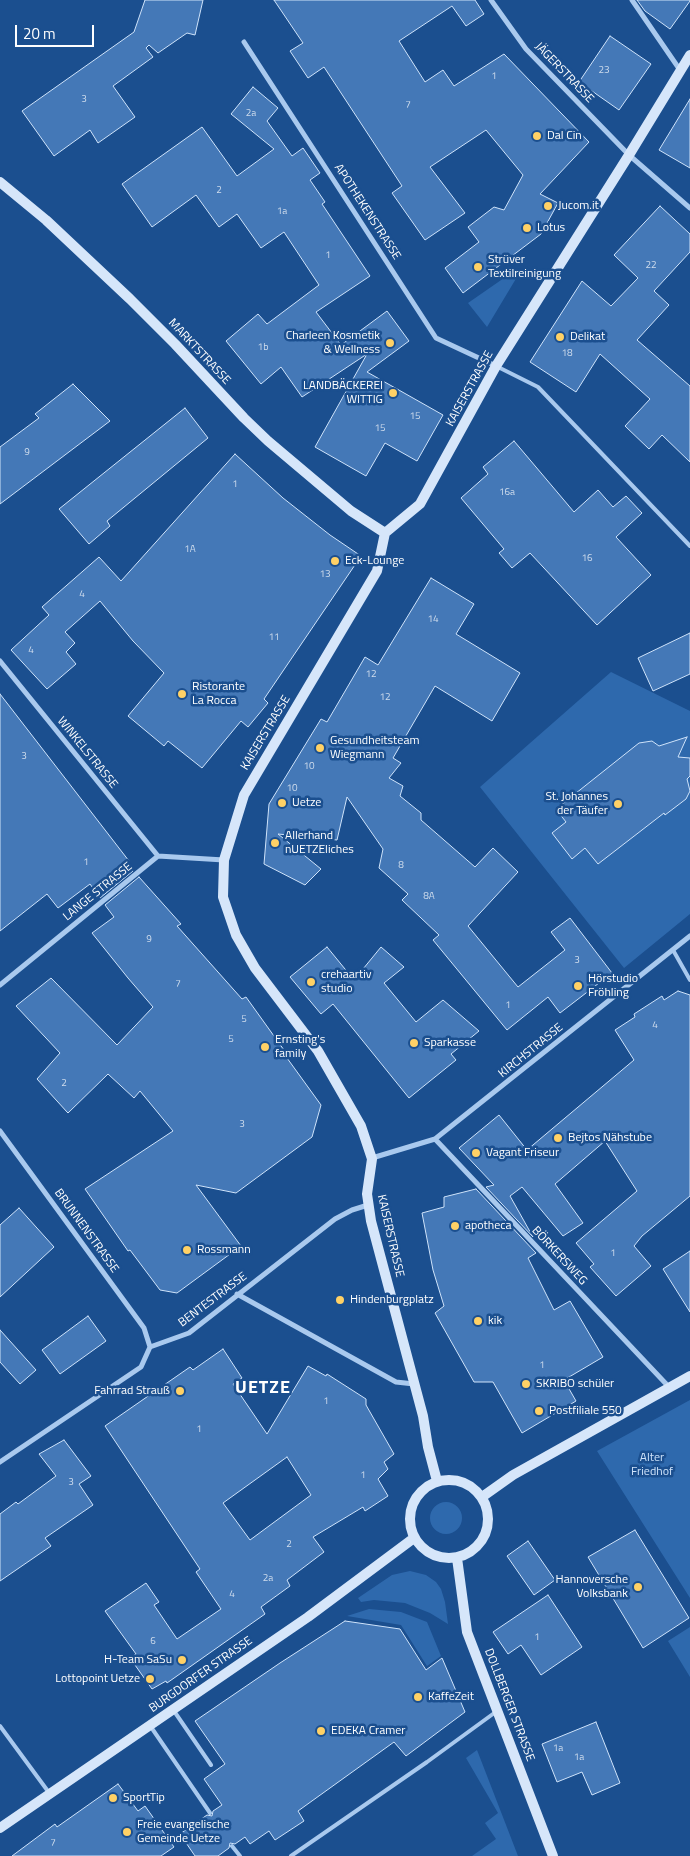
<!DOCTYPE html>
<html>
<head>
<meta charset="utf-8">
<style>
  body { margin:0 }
  #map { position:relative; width:690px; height:1856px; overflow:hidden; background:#1b4f8f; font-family:"Titillium Web",sans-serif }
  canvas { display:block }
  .scale { position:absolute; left:15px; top:25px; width:79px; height:22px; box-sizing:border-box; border:2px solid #fff; border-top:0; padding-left:6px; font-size:15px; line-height:18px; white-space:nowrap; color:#fff; -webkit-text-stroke:4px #1b4f8f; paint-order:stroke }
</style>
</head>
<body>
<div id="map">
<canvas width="690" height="1856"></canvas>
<div class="scale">20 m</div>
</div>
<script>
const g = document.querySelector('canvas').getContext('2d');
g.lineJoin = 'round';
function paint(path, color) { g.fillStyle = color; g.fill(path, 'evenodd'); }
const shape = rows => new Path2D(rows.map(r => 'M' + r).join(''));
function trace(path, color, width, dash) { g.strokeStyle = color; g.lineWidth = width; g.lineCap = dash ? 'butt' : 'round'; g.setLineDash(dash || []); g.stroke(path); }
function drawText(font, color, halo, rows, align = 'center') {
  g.font = font + ' "Titillium Web",sans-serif'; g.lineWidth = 5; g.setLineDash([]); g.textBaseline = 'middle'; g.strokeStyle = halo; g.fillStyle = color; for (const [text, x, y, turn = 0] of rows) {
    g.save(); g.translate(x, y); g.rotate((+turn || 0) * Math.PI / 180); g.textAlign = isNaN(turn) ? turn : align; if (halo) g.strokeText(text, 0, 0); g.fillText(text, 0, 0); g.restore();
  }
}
const green = shape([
  [517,269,520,272,487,327,468,303],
  [611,672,690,711,690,914,624,968,480,787],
  [690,1400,690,1598,597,1451],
  '430 1518a16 16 0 1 1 32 0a16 16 0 1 1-32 0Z',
  [410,1571,426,1575,436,1582,441,1589,445,1602,448,1624,430,1613,405,1603,374,1600,361,1602,358,1598,392,1575],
  [369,1609,401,1612,427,1622,441,1656,427,1666,401,1625,347,1616],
  [690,1627,690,1677,668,1641],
  [477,1750,501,1812,518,1856,472,1856,496,1839,485,1823,498,1813,466,1758]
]);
const building = shape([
  [145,0,203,0,195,35,187,33,158,53,149,45,146,48,153,57,113,86,135,117,98,143,90,130,54,156,22,111,134,32,145,0],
  [274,0,475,0,484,14,466,26,452,6,399,41,425,82,443,70,454,86,504,54,589,142,540,194,558,203,541,234,463,293,445,268,479,242,468,227,494,207,504,210,523,175,486,130,430,167,465,213,425,240,392,193,402,186,324,67,308,78,290,51,303,43,274,0],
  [637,0,690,0,690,1,670,29,645,11,637,0],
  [610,36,651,64,619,110,579,82,610,36],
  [253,87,278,108,267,121,292,156,303,148,320,173,310,180,325,202,322,204,370,276,316,312,341,345,387,311,409,341,367,372,443,415,417,461,385,443,366,476,315,447,367,354,302,397,281,367,261,384,226,341,258,314,267,324,319,285,284,232,261,248,237,214,219,227,196,195,152,227,122,184,202,127,237,176,274,149,231,114,253,87],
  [690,99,690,168,659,150,690,99],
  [660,206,690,234,690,252,654,291,669,305,637,340,690,386,690,462,662,435,649,449,625,426,650,399,600,354,576,392,530,362,582,281,611,306,638,278,614,255,660,206],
  [73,384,110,421,0,504,0,447,39,418,35,414,73,384],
  [185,408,208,438,107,521,110,526,89,544,59,509,185,408],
  [514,441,574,512,598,490,613,507,626,496,642,513,616,537,651,575,597,625,530,553,512,568,499,553,504,549,461,498,488,474,483,467,514,441],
  [235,454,283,498,330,535,361,556,264,699,268,703,248,727,241,721,202,768,168,741,164,746,128,716,164,673,133,641,100,601,65,632,75,643,66,652,76,664,47,689,11,650,49,615,42,607,99,557,121,581,235,454],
  [431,578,474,604,456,634,520,673,492,721,435,686,393,758,401,763,389,778,403,786,400,796,421,813,421,820,475,867,493,848,518,872,468,926,518,987,565,950,551,932,570,918,612,973,560,1013,548,997,507,1030,433,940,439,935,402,900,408,894,379,868,383,849,347,797,337,840,278,834,321,869,305,885,264,864,269,804,321,719,327,722,365,657,378,665,431,578],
  [690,633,690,674,653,691,638,658,690,633],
  [0,694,129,861,126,863,133,871,100,898,90,884,58,908,47,894,0,931,0,694],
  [687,737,678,757,690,758,690,776,687,779,690,791,686,799,665,815,664,813,598,864,585,848,572,859,552,833,566,822,556,809,639,743,652,741,659,746,687,737],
  [139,877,181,924,177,926,242,999,246,997,289,1057,287,1058,321,1105,312,1137,236,1193,196,1185,241,1246,177,1293,160,1290,130,1250,128,1251,85,1189,173,1131,140,1091,134,1098,108,1074,68,1113,67,1112,37,1079,60,1053,16,1006,51,978,117,1045,153,1007,128,978,92,933,114,917,105,905,139,877],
  [327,947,354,980,381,947,404,967,384,983,416,1022,443,1000,479,1031,451,1054,456,1060,409,1098,333,1004,321,1014,290,977,327,947],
  [678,991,690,995,690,1196,642,1236,634,1246,651,1266,616,1296,590,1267,594,1264,576,1243,637,1191,605,1141,555,1184,583,1223,563,1236,522,1187,510,1196,533,1237,486,1187,494,1185,459,1148,499,1115,527,1150,634,1060,615,1030,635,1017,634,1014,662,996,664,1000,678,991],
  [476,1189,536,1253,528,1258,554,1310,570,1301,603,1357,564,1380,576,1401,522,1433,493,1382,474,1382,435,1313,444,1306,433,1270,422,1213,444,1207,444,1197,476,1189],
  [19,1208,54,1247,0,1297,0,1225,19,1208],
  [690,1251,690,1312,663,1269,690,1251],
  [88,1316,106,1341,60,1374,42,1350,88,1316],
  [0,1330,36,1370,20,1384,0,1362,0,1330],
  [223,1349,242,1378,233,1384,267,1434,308,1366,326,1376,327,1374,366,1399,366,1405,394,1454,384,1462,388,1469,378,1479,388,1496,365,1511,363,1507,313,1537,324,1552,287,1580,290,1586,261,1607,265,1614,167,1683,166,1681,152,1689,130,1658,136,1654,105,1611,146,1583,159,1602,154,1605,177,1639,221,1609,196,1572,200,1569,105,1426,190,1367,193,1370,223,1349],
  [287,1457,311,1495,250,1540,223,1503,287,1457],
  [64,1440,91,1476,79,1484,93,1505,45,1538,51,1546,0,1581,0,1514,16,1502,18,1504,56,1476,39,1454,64,1440],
  [635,1530,689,1618,643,1648,588,1557,635,1530],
  [528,1541,555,1580,534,1595,507,1556,528,1541],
  [548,1595,582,1647,541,1675,521,1645,508,1654,493,1632,548,1595],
  [345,1621,400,1629,426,1670,442,1658,465,1712,406,1756,394,1742,298,1811,304,1821,275,1840,269,1831,250,1844,245,1837,235,1844,230,1843,229,1848,218,1856,195,1856,180,1834,207,1815,212,1816,213,1811,222,1805,204,1779,225,1764,195,1721,280,1663,345,1621],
  [596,1722,620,1783,592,1795,582,1772,557,1782,542,1744,596,1722],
  [118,1784,138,1811,145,1806,174,1847,161,1856,12,1856,55,1824,57,1827,118,1784]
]);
const lane = shape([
  [496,366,538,387,690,546],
  [673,950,690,980],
  [174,1711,211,1765],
  [0,1726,50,1794],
  [151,1727,210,1813],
  [232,1846,240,1856],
  [291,1856,427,1762,497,1711]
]);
const street = shape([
  [491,0,526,49,629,155,690,208],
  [632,0,680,70],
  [244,42,436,338,496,366],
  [0,661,158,856],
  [0,985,158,856,224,860],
  [0,1131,144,1328,150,1347],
  [435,1139,669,1387],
  [372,1158,435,1139,690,936],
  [237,1294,396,1382,414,1384],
  [0,1462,141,1367,150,1347,189,1333,335,1219,352,1210,368,1205]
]);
const secondary = shape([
  [0,182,46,220,130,299,175,344,244,418,268,441,351,511,385,533],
  '410 1519a39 39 0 1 1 78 0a39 39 0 1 1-78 0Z',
  [437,1481,428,1447,423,1416,371,1221,367,1194,372,1159,361,1126,318,1051,255,968,236,935,223,897,224,860,244,795,377,571,385,533,420,504,496,366,629,155,690,55],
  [482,1497,513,1475,690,1376],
  [457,1558,467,1632,553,1856],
  [0,1828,308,1617,414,1538]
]);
const markers = [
  [537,136,5,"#ffd166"],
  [548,206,5,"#ffd166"],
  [527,228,5,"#ffd166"],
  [478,267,5,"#ffd166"],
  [560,337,5,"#ffd166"],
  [390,343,5,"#ffd166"],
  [393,393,5,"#ffd166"],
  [335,561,5,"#ffd166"],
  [182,694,5,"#ffd166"],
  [320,748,5,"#ffd166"],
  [282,803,5,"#ffd166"],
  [618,804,5,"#ffd166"],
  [275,843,5,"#ffd166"],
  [311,982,5,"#ffd166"],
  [578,986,5,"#ffd166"],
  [414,1043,5,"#ffd166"],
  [265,1047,5,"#ffd166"],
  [558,1138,5,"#ffd166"],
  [476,1153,5,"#ffd166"],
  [455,1226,5,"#ffd166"],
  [187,1250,5,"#ffd166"],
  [340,1300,5,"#ffd166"],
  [478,1321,5,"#ffd166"],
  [526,1384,5,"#ffd166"],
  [180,1391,5,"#ffd166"],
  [539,1411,5,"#ffd166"],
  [638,1587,5,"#ffd166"],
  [182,1660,5,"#ffd166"],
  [150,1679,5,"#ffd166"],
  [418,1697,5,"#ffd166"],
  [321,1731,5,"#ffd166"],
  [113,1798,5,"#ffd166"],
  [127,1832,5,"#ffd166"]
];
const numberNames = [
  ["23",604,71],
  ["1",494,77],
  ["3",84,100],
  ["7",408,106],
  ["2a",251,114],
  ["2",219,191],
  ["1a",282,212],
  ["1",328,256],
  ["22",651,266],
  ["1b",263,348],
  ["18",567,354],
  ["15",415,417],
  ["15",380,429],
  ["9",27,453],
  ["1",235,485],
  ["16a",507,493],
  ["1A",190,550],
  ["16",587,559],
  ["13",325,575],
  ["4",82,595],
  ["14",433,620],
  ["11",274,638],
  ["4",31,651],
  ["12",371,675],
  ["12",385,698],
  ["3",24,757],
  ["10",309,767],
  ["10",292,789],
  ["1",86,863],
  ["8",401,866],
  ["8A",429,897],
  ["9",149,940],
  ["3",577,961],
  ["7",178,985],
  ["1",508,1006],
  ["5",244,1020],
  ["4",655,1026],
  ["5",231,1040],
  ["2",64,1084],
  ["3",242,1125],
  ["1",613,1254],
  ["1",542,1366],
  ["1",326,1402],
  ["1",199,1430],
  ["1",363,1476],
  ["3",71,1483],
  ["2",289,1545],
  ["2a",268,1579],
  ["4",232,1595],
  ["1",537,1638],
  ["6",153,1642],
  ["1a",558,1749],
  ["1a",579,1758],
  ["7",53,1844]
];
const streetNames = [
  ["JÄGERSTRASSE",564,73,46],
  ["APOTHEKENSTRASSE",367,212,57],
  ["MARKTSTRASSE",199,352,47],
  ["KAISERSTRASSE",470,389,-61],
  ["KAISERSTRASSE",266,733,-59],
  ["WINKELSTRASSE",87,753,51],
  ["LANGE STRASSE",98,892,-39],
  ["KIRCHSTRASSE",531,1051,-39],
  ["BRUNNENSTRASSE",86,1231,54],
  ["KAISERSTRASSE",390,1236,77],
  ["BÖRKERSWEG",559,1256,47],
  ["BENTESTRASSE",213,1300,-37],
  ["BURGDORFER STRASSE",201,1675,-35],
  ["DOLLBERGER STRASSE",509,1705,69]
];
const poiNames = [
  ["Dal Cin",547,136],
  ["Jucom.it",558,206],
  ["Lotus",537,228],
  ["Strüver",488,260],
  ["Textilreinigung",488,274],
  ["Charleen Kosmetik",380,336,"right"],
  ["& Wellness",380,350,"right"],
  ["Delikat",570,337],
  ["LANDBÄCKEREI",383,386,"right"],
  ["WITTIG",383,400,"right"],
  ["Eck-Lounge",345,561],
  ["Ristorante",192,687],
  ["La Rocca",192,701],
  ["Gesundheitsteam",330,741],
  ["Wiegmann",330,755],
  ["St. Johannes",608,797,"right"],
  ["der Täufer",608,811,"right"],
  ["Uetze",292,803],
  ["Allerhand",285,836],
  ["nUETZEliches",285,850],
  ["crehaartiv",321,975],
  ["studio",321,989],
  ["Hörstudio",588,979],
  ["Fröhling",588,993],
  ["Ernsting's",275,1040],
  ["family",275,1054],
  ["Sparkasse",424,1043],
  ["Bejtos Nähstube",568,1138],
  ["Vagant Friseur",486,1153],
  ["apotheca",465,1226],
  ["Rossmann",197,1250],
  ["Hindenburgplatz",350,1300],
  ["kik",488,1321],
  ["SKRIBO schüler",536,1384],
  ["Fahrrad Strauß",170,1391,"right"],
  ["Postfiliale 550",549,1411],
  ["Hannoversche",628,1580,"right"],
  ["Volksbank",628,1594,"right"],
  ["H-Team SaSu",172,1660,"right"],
  ["Lottopoint Uetze",140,1679,"right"],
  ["KaffeZeit",428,1697],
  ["EDEKA Cramer",331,1731],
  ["SportTip",123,1798],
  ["Freie evangelische",137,1825],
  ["Gemeinde Uetze",137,1839]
];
const parkNames = [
  ["Alter",652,1458],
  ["Friedhof",652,1472]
];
const districtNames = [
  ["UETZE",263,1389]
];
paint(green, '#2e69ad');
paint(building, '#4478b7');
trace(building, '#cfe3fa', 1);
trace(lane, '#a9c9ee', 4);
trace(street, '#a9c9ee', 5);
trace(secondary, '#d6e6fa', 10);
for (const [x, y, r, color] of markers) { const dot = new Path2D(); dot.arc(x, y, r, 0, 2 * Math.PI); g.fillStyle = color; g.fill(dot); trace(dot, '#1b4f8f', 2); }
drawText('10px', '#d0dded', null, numberNames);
drawText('12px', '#fff', '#1b4f8f', streetNames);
drawText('12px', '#fff', '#1b4f8f', poiNames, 'left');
drawText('12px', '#cfe3fa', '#1b4f8f', parkNames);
g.letterSpacing = '1px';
drawText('bold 18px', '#fff', '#1b4f8f', districtNames);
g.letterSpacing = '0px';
</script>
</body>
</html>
